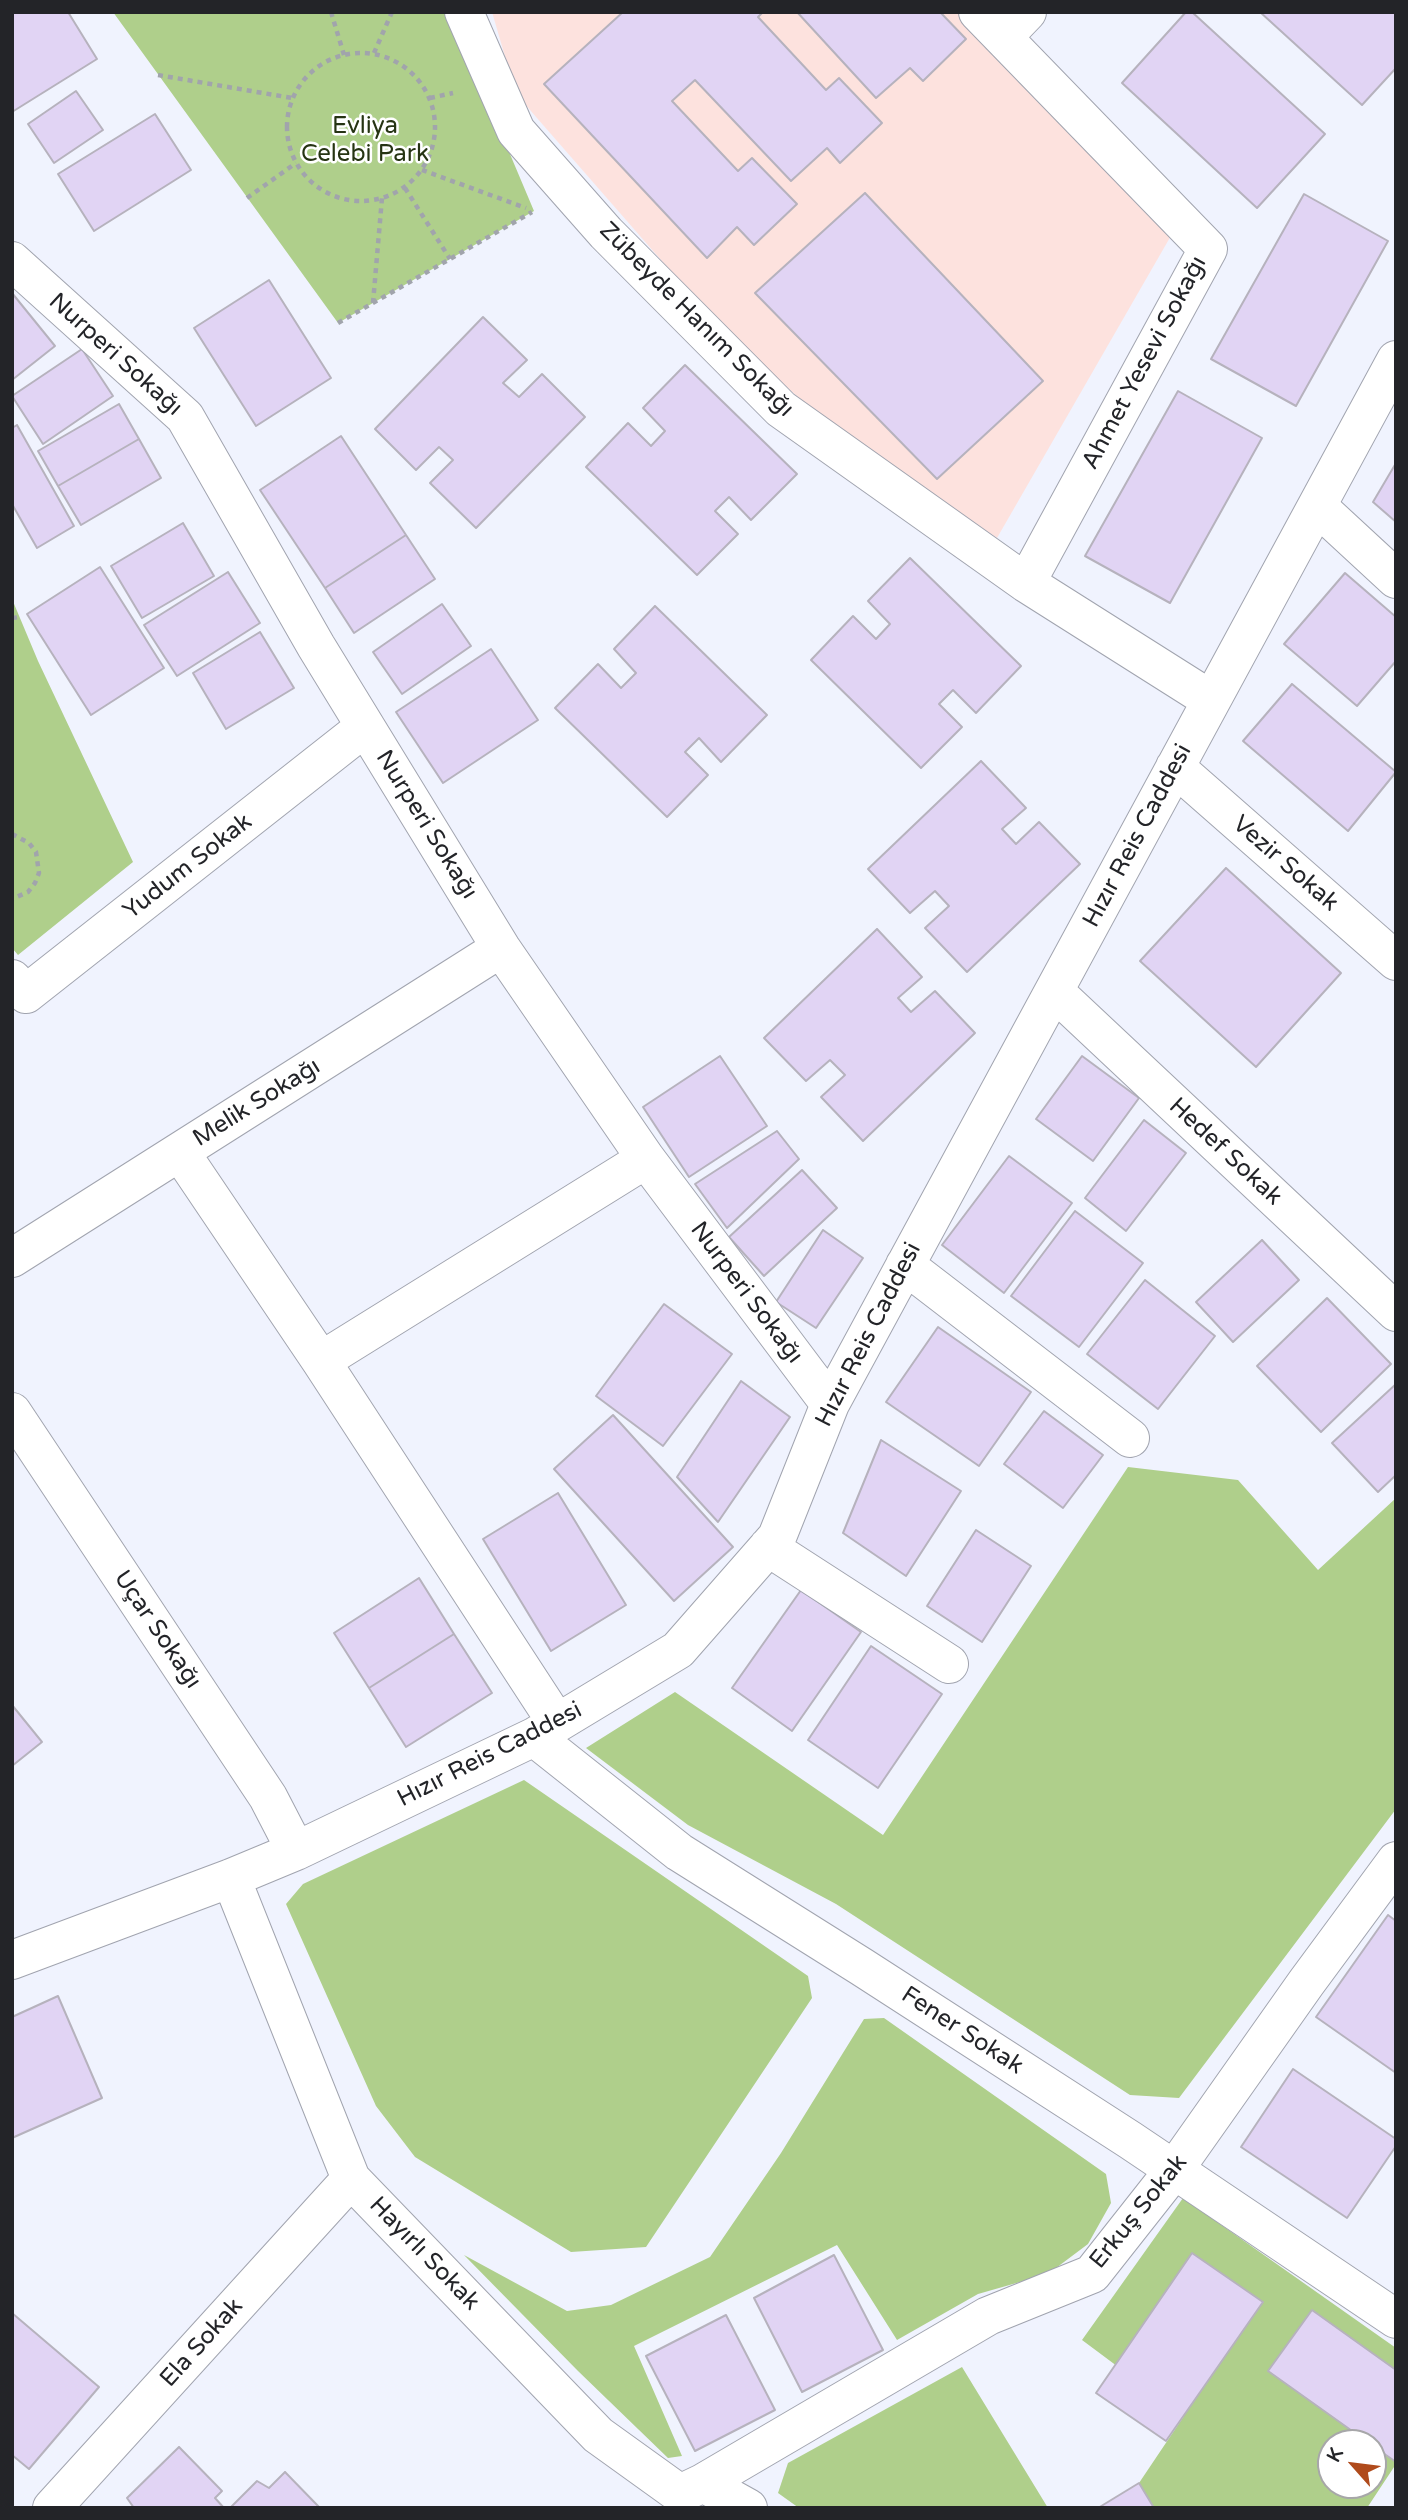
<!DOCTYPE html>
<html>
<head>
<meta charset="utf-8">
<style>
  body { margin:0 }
  #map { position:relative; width:1408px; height:2520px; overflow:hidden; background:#f0f3fe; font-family:"Varela Round",sans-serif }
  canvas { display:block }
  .frame { position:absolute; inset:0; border:14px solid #232428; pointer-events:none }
  .north { position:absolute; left:1317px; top:2429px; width:70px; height:70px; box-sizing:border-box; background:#fff; border:2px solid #a7a7a9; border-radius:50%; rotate:298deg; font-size:19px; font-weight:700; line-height:28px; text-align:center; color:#232428 }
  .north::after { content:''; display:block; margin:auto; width:24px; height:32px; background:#b04b1c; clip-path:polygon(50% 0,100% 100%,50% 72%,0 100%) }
</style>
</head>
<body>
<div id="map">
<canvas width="1408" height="2520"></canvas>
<div class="frame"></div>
<div class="north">K</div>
</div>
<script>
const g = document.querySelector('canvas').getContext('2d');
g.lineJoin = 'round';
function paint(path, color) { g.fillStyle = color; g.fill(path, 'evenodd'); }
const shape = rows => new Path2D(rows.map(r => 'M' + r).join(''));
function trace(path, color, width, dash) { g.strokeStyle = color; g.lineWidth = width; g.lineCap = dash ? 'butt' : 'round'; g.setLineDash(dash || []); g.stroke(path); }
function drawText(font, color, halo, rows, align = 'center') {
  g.font = font + ' "Varela Round",sans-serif'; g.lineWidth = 5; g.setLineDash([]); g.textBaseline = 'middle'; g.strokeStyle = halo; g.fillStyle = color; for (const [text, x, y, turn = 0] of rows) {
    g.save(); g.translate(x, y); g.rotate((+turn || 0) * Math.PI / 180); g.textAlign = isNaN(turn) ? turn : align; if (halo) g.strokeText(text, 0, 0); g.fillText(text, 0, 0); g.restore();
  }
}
const education = shape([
  [492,12,957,12,998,50,1172,234,997,538,816,414,709,315,516,94]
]);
const green = shape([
  [113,12,450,12,534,211,338,323],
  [12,599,38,661,133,862,18,955,12,948],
  [1128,1467,1238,1480,1318,1570,1396,1498,1396,1809,1179,2098,1130,2095,836,1904,688,1825,586,1748,675,1692,883,1835],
  [524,1780,808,1976,812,1998,646,2247,571,2252,415,2157,376,2106,286,1904,303,1884],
  [884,2018,1106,2174,1111,2203,1088,2244,1048,2274,978,2294,897,2340,837,2245,634,2346,682,2456,668,2458,578,2371,464,2255,567,2311,611,2305,710,2257,781,2153,864,2019],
  [1183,2198,1396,2348,1396,2464,1367,2508,1154,2508,1139,2483,1184,2416,1082,2340],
  [1331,2443,1373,2443,1373,2485,1331,2485],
  [962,2367,1048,2508,799,2508,778,2493,788,2463]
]);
const building = shape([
  [12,12,68,12,97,59,12,112,12,12],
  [623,12,763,12,758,17,826,90,839,78,882,123,840,163,827,148,791,181,695,80,672,101,738,171,752,158,797,204,754,245,737,227,707,258,544,84,623,12],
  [797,12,940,12,966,39,923,81,910,68,876,98,797,12],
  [1186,12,1192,12,1325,134,1257,208,1122,83,1186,12],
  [1260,12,1396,12,1396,68,1362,105,1260,12],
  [76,91,103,130,54,163,28,124,76,91],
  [155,114,191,170,94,231,58,174,155,114],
  [865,193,1043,381,937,479,755,293,865,193],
  [1304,194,1388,241,1296,406,1211,359,1304,194],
  [269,280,331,378,256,426,194,328,269,280],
  [12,293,55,346,12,380,12,293],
  [483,317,527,360,503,383,519,397,542,374,585,417,476,528,430,483,453,460,439,447,416,470,375,429,483,317],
  [82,349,113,396,43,444,12,396,82,349],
  [685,365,797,474,751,520,729,497,715,511,738,534,697,575,586,467,628,423,651,446,665,431,643,408,685,365],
  [1178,391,1262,438,1170,603,1085,556,1178,391],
  [119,404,139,439,58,486,38,451,119,404],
  [17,425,74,526,37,548,12,504,12,428,17,425],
  [341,436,406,535,325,588,260,490,341,436],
  [139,439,161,478,81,525,58,486,139,439],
  [1396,463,1396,522,1373,502,1396,463],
  [183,523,214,576,142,618,111,566,183,523],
  [406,535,435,579,354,633,325,588,406,535],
  [910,558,1021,666,976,713,953,690,939,704,962,727,921,768,811,660,853,616,876,639,890,624,868,601,910,558],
  [100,567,164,668,91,715,27,614,100,567],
  [228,572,260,623,177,676,144,625,228,572],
  [1345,573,1396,617,1396,661,1357,706,1284,644,1345,573],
  [442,604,471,646,402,694,373,652,442,604],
  [655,606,767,715,721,762,699,738,685,752,708,775,667,817,555,708,598,664,621,688,636,673,614,649,655,606],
  [260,632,294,688,226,729,193,673,260,632],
  [491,649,538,720,443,783,396,712,491,649],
  [1292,684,1396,772,1348,831,1243,741,1292,684],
  [981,761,1026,808,1002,829,1016,844,1039,822,1080,864,967,972,925,928,949,906,935,891,910,913,868,869,981,761],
  [1226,868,1341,973,1256,1067,1140,961,1226,868],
  [877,929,922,977,898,998,911,1012,935,991,975,1033,863,1141,821,1097,845,1075,830,1060,806,1081,764,1038,877,929],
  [720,1056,767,1126,689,1177,643,1107,720,1056],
  [1082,1056,1139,1098,1093,1161,1036,1119,1082,1056],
  [1144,1120,1186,1153,1126,1231,1085,1198,1144,1120],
  [777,1131,799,1159,727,1228,695,1184,777,1131],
  [1009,1156,1072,1203,1004,1293,942,1245,1009,1156],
  [802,1170,837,1208,764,1276,729,1237,802,1170],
  [1075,1211,1143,1263,1079,1347,1011,1296,1075,1211],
  [823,1230,863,1258,816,1328,776,1302,823,1230],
  [1262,1240,1299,1280,1233,1342,1196,1302,1262,1240],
  [1145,1280,1215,1336,1158,1409,1087,1354,1145,1280],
  [1327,1298,1391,1364,1321,1432,1257,1366,1327,1298],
  [664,1304,732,1354,663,1446,596,1396,664,1304],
  [938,1327,1031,1392,979,1466,886,1402,938,1327],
  [741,1381,790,1417,718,1522,677,1477,741,1381],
  [1396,1384,1396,1475,1378,1492,1332,1443,1396,1384],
  [1044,1411,1103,1455,1063,1508,1004,1464,1044,1411],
  [613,1415,733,1547,674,1601,554,1469,613,1415],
  [881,1440,961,1491,906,1576,843,1533,881,1440],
  [558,1493,626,1605,551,1651,483,1539,558,1493],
  [976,1530,1031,1566,982,1642,927,1606,976,1530],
  [419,1578,454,1634,369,1688,334,1633,419,1578],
  [801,1590,861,1632,792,1731,732,1688,801,1590],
  [454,1634,492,1693,406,1747,369,1688,454,1634],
  [871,1646,942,1694,878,1788,808,1740,871,1646],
  [12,1705,42,1742,12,1766,12,1705],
  [1388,1915,1396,1921,1396,2073,1316,2017,1388,1915],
  [58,1996,102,2098,12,2138,12,2017,58,1996],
  [1293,2069,1396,2139,1396,2146,1347,2218,1241,2147,1293,2069],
  [1192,2253,1263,2302,1166,2441,1096,2393,1192,2253],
  [834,2255,883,2350,802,2392,754,2298,834,2255],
  [1312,2310,1396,2370,1396,2462,1373,2446,1373,2443,1369,2443,1268,2371,1312,2310],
  [12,2313,99,2387,29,2469,12,2455,12,2313],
  [726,2315,775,2410,695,2451,646,2356,726,2315],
  [179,2447,222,2491,215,2498,224,2508,134,2508,127,2498,179,2447],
  [285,2472,320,2508,230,2508,257,2481,269,2488,285,2472],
  [1139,2483,1154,2508,1098,2508,1139,2483]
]);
const path = shape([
  [331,12,344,55],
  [374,53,392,12],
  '287 127a74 74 0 1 1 148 0a74 74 0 1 1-148 0Z',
  [158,75,292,98],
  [430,98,453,93],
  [422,170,526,208],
  [405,188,450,259],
  [247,198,296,163],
  [373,303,382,198],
  [338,323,532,212],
  [12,618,20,617],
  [12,834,29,843,36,852,39,873,35,883,28,892,12,899]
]);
const minor = shape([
  [464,12,516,131,606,233,781,409,1026,583,1211,700],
  [978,12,1208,249,1026,583],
  [1003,37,1027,12],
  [12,261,185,417,316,646,501,948,646,1159,830,1404],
  [1317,506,1396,579],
  [1175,767,1396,961],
  [12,979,26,994,365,727],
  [1054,991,1396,1312],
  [180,1152,321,1361,557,1723],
  [12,1258,501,948],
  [905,1265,1130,1438],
  [321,1361,646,1159],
  [12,1412,268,1797,296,1851],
  [768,1547,949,1664],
  [534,1737,679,1852,862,1967,1130,2140,1396,2319],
  [231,1878,351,2179,598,2435,680,2494,703,2483,748,2508],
  [12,1960,231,1878,296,1851,534,1737,678,1650,777,1537,830,1404,1396,360],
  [703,2483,988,2316,1092,2274,1174,2170,1306,1983,1396,1861],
  [52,2508,351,2179]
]);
const parkNames = [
  ["Evliya",365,127],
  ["Celebi Park",365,155]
];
const streetNames = [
  ["Zübeyde Hanım Sokağı",696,320,45],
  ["Nurperi Sokağı",115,355,42],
  ["Ahmet Yesevi Sokağı",1145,363,-62],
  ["Nurperi Sokağı",426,825,58],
  ["Hızır Reis Caddesi",1138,836,-62],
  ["Vezir Sokak",1285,864,41],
  ["Yudum Sokak",188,867,-38],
  ["Melik Sokağı",257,1103,-32],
  ["Hedef Sokak",1225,1152,43],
  ["Nurperi Sokağı",746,1293,53],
  ["Hızır Reis Caddesi",869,1335,-63],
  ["Uçar Sokağı",157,1630,56],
  ["Hızır Reis Caddesi",490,1755,-27],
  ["Fener Sokak",962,2031,33],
  ["Erkuş Sokak",1139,2212,-51],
  ["Hayırlı Sokak",424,2254,46],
  ["Ela Sokak",202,2343,-48]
];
paint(education, '#fde2de');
paint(green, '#afcf8b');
paint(building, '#e1d4f4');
trace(building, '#b6b2bd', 2);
trace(minor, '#a1a4af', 40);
trace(path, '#a1a4ac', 4.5, [5, 5]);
trace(minor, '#fff', 38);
drawText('24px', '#263413', '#fff', parkNames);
drawText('24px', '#232428', '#fff', streetNames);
</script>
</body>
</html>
